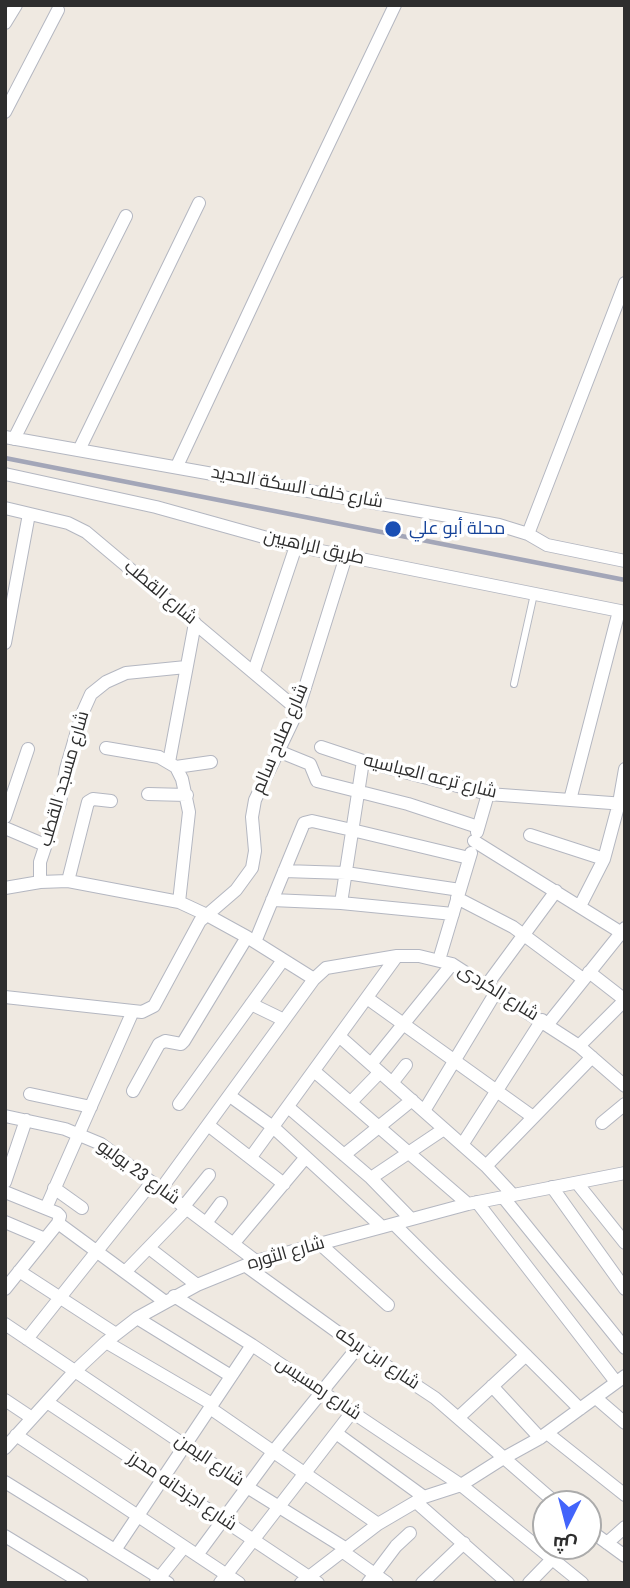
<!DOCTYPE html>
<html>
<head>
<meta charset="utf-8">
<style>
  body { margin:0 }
  #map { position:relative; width:630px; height:1588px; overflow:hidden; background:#efe9e1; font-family:"Roboto Condensed",Cairo,sans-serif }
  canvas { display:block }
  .frame { position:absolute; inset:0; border:7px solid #2e2e2e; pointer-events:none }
  .north { position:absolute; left:532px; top:1490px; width:70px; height:70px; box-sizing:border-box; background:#fff; border:2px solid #ababab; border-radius:50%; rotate:186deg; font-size:19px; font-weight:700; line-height:28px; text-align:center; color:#2e2e2e }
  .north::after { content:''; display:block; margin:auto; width:24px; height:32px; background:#4264fb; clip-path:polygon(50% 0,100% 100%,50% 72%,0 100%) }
</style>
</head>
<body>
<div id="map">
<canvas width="630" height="1588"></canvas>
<div class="frame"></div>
<div class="north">ش</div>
</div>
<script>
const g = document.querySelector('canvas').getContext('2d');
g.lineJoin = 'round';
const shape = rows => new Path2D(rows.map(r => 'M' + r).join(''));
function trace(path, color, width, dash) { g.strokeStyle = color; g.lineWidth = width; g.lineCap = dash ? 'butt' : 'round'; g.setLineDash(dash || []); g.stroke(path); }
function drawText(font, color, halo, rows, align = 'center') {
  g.font = font + ' "Roboto Condensed",Cairo,sans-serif'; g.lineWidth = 7; g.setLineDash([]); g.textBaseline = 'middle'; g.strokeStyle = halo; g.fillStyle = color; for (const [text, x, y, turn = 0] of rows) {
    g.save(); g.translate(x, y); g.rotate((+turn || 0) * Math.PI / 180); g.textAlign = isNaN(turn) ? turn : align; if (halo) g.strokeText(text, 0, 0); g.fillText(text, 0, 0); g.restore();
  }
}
const service = shape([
  [514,684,534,594]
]);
const minor = shape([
  [5,23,16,5],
  [5,112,58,10],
  [5,437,499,525,528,534,547,545,625,561],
  [14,439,126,216],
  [79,450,199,203],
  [177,466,278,250,395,5],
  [5,474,156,507,296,546,625,612],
  [5,508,68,523,86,532,298,710],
  [528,534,625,283],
  [5,643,29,514],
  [254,671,296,546],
  [321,747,363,761,488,794,625,804],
  [106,748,159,757,176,767,182,779,189,812,179,902],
  [278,751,310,764,317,781,408,804,478,827],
  [169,762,195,623],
  [176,767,211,762],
  [148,794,187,795],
  [570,800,619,611],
  [5,817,28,749],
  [5,828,45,845],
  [477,832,488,794],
  [530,835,604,859],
  [474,841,625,935],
  [284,871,346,873,460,890],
  [68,881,88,802,93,799,111,801],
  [40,882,40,862,60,802,66,769,82,714,91,694,106,682,126,673,186,667],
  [5,888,40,882,68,881,179,902,207,915,247,937,314,979],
  [457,898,513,927,583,979],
  [272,900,341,903,453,914],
  [341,903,363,761],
  [580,906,604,859,619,803,625,769],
  [255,942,304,823,312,821,352,830,469,858],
  [439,960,471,853],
  [486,986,556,891],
  [5,997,142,1012,154,1006,200,921,236,890,252,868,255,851,252,817,255,800,298,710,346,556],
  [367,998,533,1117],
  [251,1004,284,1020],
  [548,1024,625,928],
  [339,1036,486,1166,513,1195],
  [579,1046,625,1000,589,972],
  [371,1064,452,964],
  [314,1071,468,1204],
  [392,1083,406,1065],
  [133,1091,159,1044,165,1041,181,1044,184,1041,247,937],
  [30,1094,91,1107],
  [230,1096,273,1127,382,1227],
  [351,1102,380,1072],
  [179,1104,283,960],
  [288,1107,371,1178,411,1219],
  [424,1111,496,992],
  [5,1116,65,1129,101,1144,256,1261],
  [602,1123,625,1104],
  [208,1125,284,1184],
  [462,1145,542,1020],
  [344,1155,412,1100],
  [251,1157,397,956],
  [486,1166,592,1057],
  [371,1178,444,1129],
  [5,1182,26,1120],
  [577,1183,625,1243],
  [552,1187,625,1289],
  [54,1188,82,1208],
  [161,1189,314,979,326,968,397,956,419,956,452,964,579,1046,625,1086],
  [5,1192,57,1213,60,1216,58,1223],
  [503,1197,625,1348],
  [477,1202,616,1382],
  [184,1206,209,1175],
  [46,1208,133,1011],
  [5,1222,45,1239],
  [58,1223,164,1301],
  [206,1223,221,1203],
  [394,1224,580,1409],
  [233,1244,306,1157],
  [320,1244,388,1305],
  [149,1248,197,1285],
  [246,1266,358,1347,435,1398,557,1504],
  [19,1271,116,1334],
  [126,1271,187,1208],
  [5,1289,58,1223],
  [174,1296,252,1345,461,1485,582,1583],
  [137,1318,231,1376],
  [5,1324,247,1487,345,1548],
  [27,1339,152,1182],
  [106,1342,212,1404],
  [492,1386,540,1438],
  [596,1398,625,1423],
  [5,1400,32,1418],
  [47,1402,318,1583],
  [210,1408,378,1524],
  [459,1417,526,1355],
  [336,1433,424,1497],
  [547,1433,625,1495],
  [16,1435,239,1583],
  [5,1448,74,1372,106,1342,137,1318,197,1285,256,1261,468,1204,625,1173],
  [5,1482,168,1583],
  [416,1502,508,1583],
  [588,1529,625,1556],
  [5,1536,82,1583],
  [607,1543,625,1527],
  [115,1550,252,1345],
  [342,1551,387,1583],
  [197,1555,273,1452,358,1347],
  [156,1582,184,1547],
  [220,1583,352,1412],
  [301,1583,378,1524,424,1497,461,1485,502,1459,540,1438,625,1376],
  [368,1583,396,1546,410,1533],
  [422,1583,464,1543],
  [529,1583,565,1546]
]);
const rail = shape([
  [5,458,625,580]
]);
const markers = [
  [393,529,9,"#1a4fb4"]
];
const streetNames = [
  ["شارع خلف السكة الحديد",297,488,10],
  ["طريق الراهبين",314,548,13],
  ["شارع القطب",160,593,40],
  ["شارع صلاح سالم",281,739,-67],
  ["شارع ترعه العباسيه",430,777,14],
  ["شارع مسجد القطب",65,779,-74],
  ["شارع الكردى",498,993,32],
  ["شارع 23 يوليو",138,1173,36],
  ["شارع الثوره",286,1254,-16],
  ["شارع ابن بركه",377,1359,34],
  ["شارع رمسيس",318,1389,34],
  ["شارع اليمن",209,1461,34],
  ["شارع اجزخانه محرز",182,1492,34]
];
const transitNames = [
  ["محلة أبو علي",409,529]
];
trace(service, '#b4b7c1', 8);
trace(minor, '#b4b7c1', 14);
trace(service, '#fff', 6);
trace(minor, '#fff', 12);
trace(rail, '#a3a6b8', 4.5);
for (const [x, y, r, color] of markers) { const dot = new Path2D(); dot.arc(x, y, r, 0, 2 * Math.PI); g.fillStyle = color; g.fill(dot); trace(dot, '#fff', 2.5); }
drawText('18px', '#2e2e2e', '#fff', streetNames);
drawText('18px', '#164399', '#fff', transitNames, 'left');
</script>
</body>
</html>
